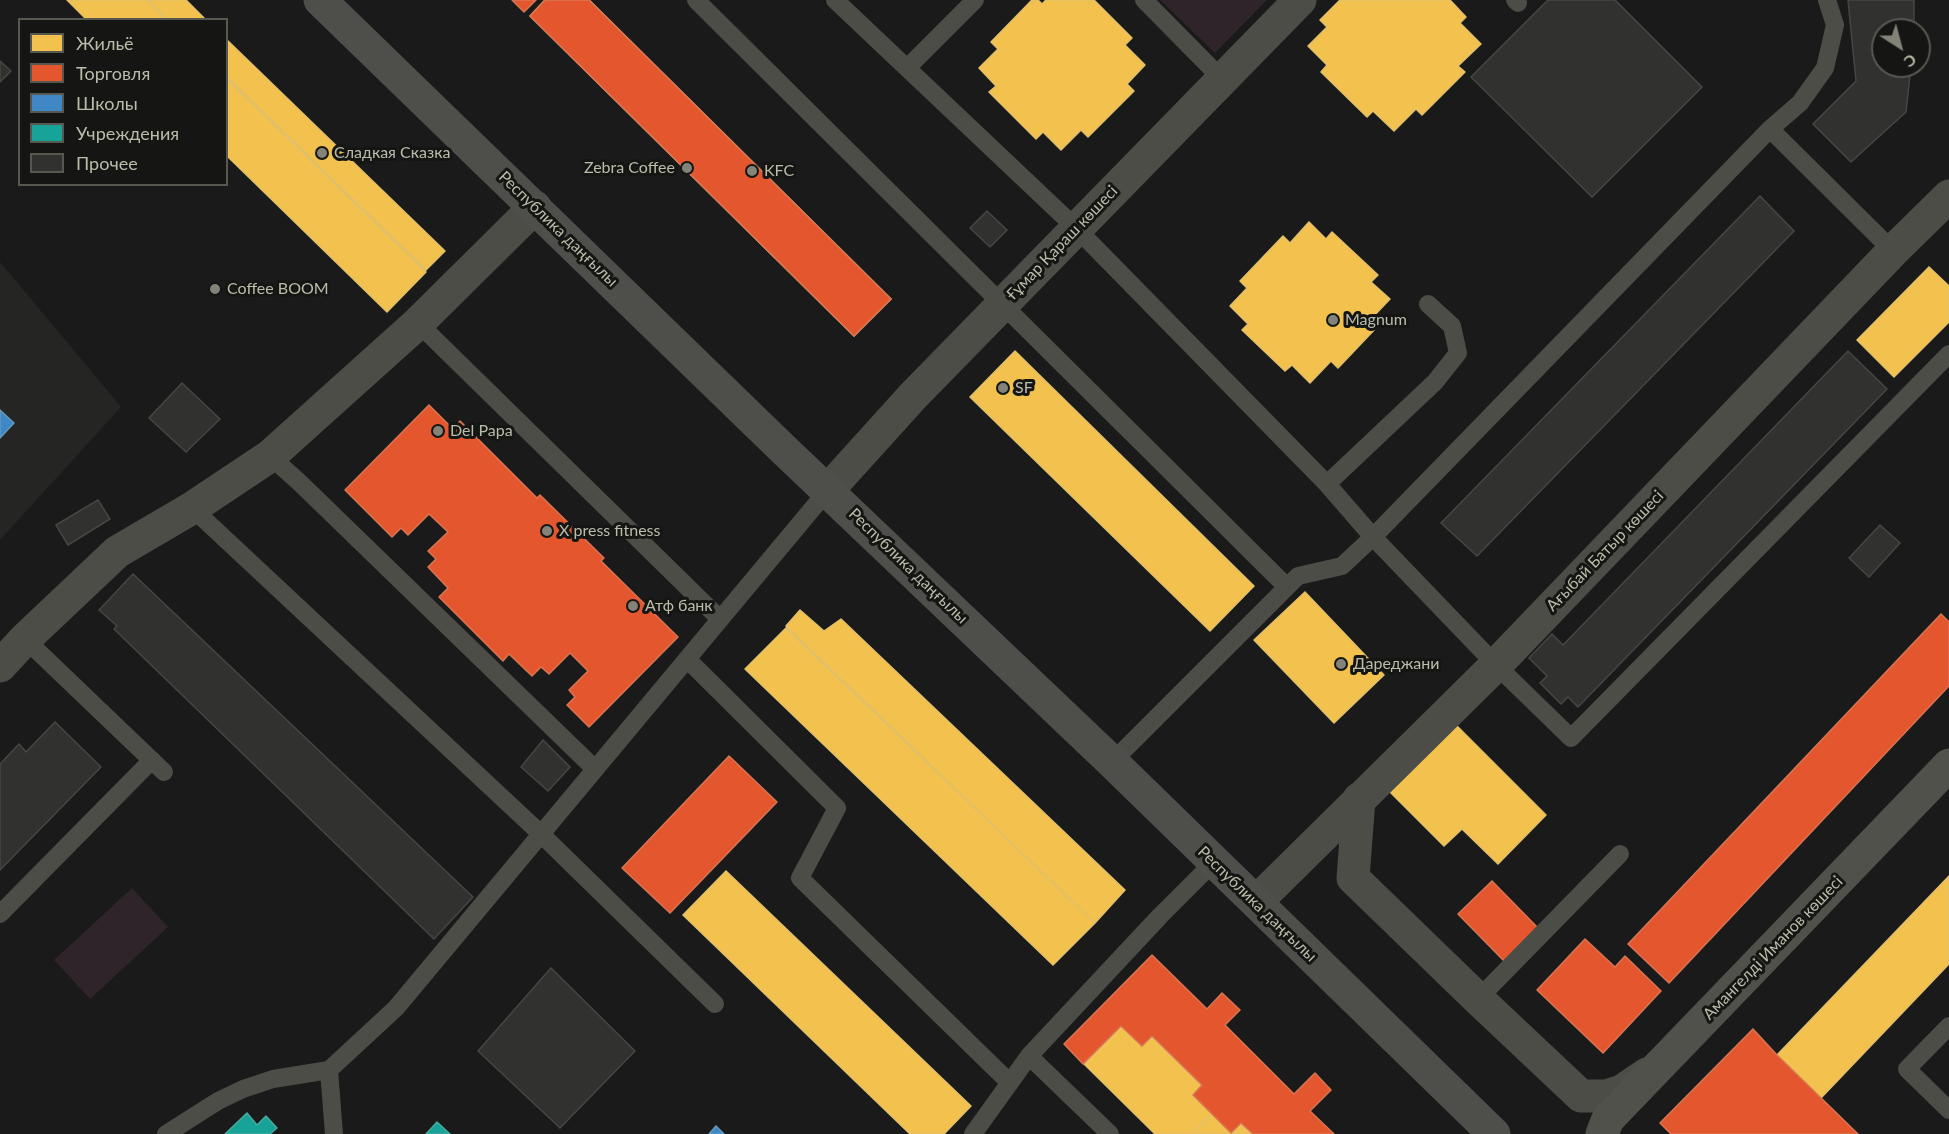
<!DOCTYPE html>
<html>
<head>
<meta charset="utf-8">
<style>
  body { margin:0 }
  #map { position:relative; width:1949px; height:1134px; overflow:hidden; background:#1a1a1a; font-family:Lato,sans-serif }
  canvas { display:block }
  .legend { position:absolute; left:18px; top:18px; width:210px; height:168px; box-sizing:border-box; background:#151614; border:2px solid #575850; margin:0; padding:8px 10px; list-style:none; font-size:18px; color:#bbbcaa }
  .legend li { display:flex; align-items:center; gap:12px; height:30px }
  .legend b { width:30px; border:2px solid #575850 }
  .north { position:absolute; left:1871px; top:18px; width:60px; height:60px; box-sizing:border-box; background:#151614; border:2px solid #575850; border-radius:50%; rotate:144deg; font-size:16px; font-weight:700; line-height:24px; text-align:center; color:#bbbcaa }
  .north::after { content:''; display:block; margin:auto; width:21px; height:27px; background:#838378; clip-path:polygon(50% 0,100% 100%,50% 72%,0 100%) }
</style>
</head>
<body>
<div id="map">
<canvas width="1949" height="1134"></canvas>
<ul class="legend">
<li><b style="height:16px;background:#f2c14e"></b>Жильё</li>
<li><b style="height:16px;background:#e4572e"></b>Торговля</li>
<li><b style="height:16px;background:#3f88c5"></b>Школы</li>
<li><b style="height:16px;background:#17a398"></b>Учреждения</li>
<li><b style="height:16px;background:#313230"></b>Прочее</li>
</ul>
<div class="north">С</div>
</div>
<script>
const g = document.querySelector('canvas').getContext('2d');
g.lineJoin = 'round';
function paint(path, color) { g.fillStyle = color; g.fill(path, 'evenodd'); }
const shape = rows => new Path2D(rows.map(r => 'M' + r).join(''));
function trace(path, color, width, dash) { g.strokeStyle = color; g.lineWidth = width; g.lineCap = dash ? 'butt' : 'round'; g.setLineDash(dash || []); g.stroke(path); }
function drawText(font, color, halo, rows, align = 'center') {
  g.font = font + ' Lato,sans-serif'; g.lineWidth = 6; g.setLineDash([]); g.textBaseline = 'middle'; g.strokeStyle = halo; g.fillStyle = color; for (const [text, x, y, turn = 0] of rows) {
    g.save(); g.translate(x, y); g.rotate((+turn || 0) * Math.PI / 180); g.textAlign = isNaN(turn) ? turn : align; if (halo) g.strokeText(text, 0, 0); g.fillText(text, 0, 0); g.restore();
  }
}
const built = shape([
  [0,262,121,407,0,540]
]);
const green = shape([
  [1160,0,1267,0,1215,53],
  [132,888,168,927,90,999,54,960]
]);
const homes = shape([
  [67,0,147,0,167,20,87,20,67,0],
  [148,0,186,0,206,20,168,20,148,0],
  [545,0,589,0,891,299,854,336,530,16,545,0],
  [1032,0,1038,0,1042,4,1046,0,1094,0,1132,38,1125,45,1145,65,1127,84,1134,91,1088,137,1081,130,1061,150,1043,132,1036,139,989,92,996,86,979,68,998,49,991,42,1032,0],
  [1340,0,1450,0,1466,17,1460,23,1481,44,1458,66,1465,72,1422,115,1416,109,1394,131,1373,111,1367,117,1321,72,1327,65,1308,46,1327,27,1320,20,1340,0],
  [226,39,445,251,426,270,226,76,226,39],
  [226,78,426,272,387,312,226,155,226,78],
  [1309,222,1326,239,1332,232,1378,275,1371,282,1390,299,1370,320,1377,327,1338,368,1331,361,1310,383,1292,365,1285,371,1242,330,1248,324,1230,306,1247,288,1240,281,1283,236,1290,243,1309,222],
  [1929,267,1949,286,1949,322,1894,377,1857,340,1929,267],
  [1015,351,1254,586,1210,631,970,397,1015,351],
  [1305,592,1384,675,1334,723,1254,640,1305,592],
  [800,610,824,631,841,619,1125,890,1095,923,786,626,800,610],
  [786,628,1095,923,1053,965,745,669,786,628],
  [1456,725,1546,815,1498,864,1462,829,1444,846,1390,792,1456,725],
  [726,871,971,1106,944,1134,910,1134,683,915,726,871],
  [1949,876,1949,964,1821,1098,1777,1055,1949,876],
  [1121,1026,1142,1046,1152,1036,1202,1086,1192,1095,1212,1114,1192,1134,1155,1134,1084,1064,1121,1026],
  [1212,1114,1232,1133,1241,1123,1252,1134,1192,1134,1212,1114]
]);
const shops = shape([
  [512,0,536,0,524,12,512,0],
  [545,0,589,0,891,299,854,336,530,16,545,0],
  [429,405,453,429,460,421,537,498,540,495,604,558,601,561,678,637,589,727,567,705,575,697,569,690,588,671,570,653,549,674,541,667,532,676,509,654,503,661,439,597,448,588,428,567,436,559,428,551,448,532,429,514,408,535,401,528,392,537,345,490,429,405],
  [1941,614,1949,622,1949,686,1669,983,1628,944,1941,614],
  [729,756,777,802,670,913,622,868,729,756],
  [1492,881,1539,929,1505,962,1458,914,1492,881],
  [1585,939,1615,967,1625,956,1661,991,1603,1053,1537,990,1585,939],
  [1152,955,1207,1009,1222,993,1240,1010,1225,1025,1294,1094,1315,1073,1331,1090,1310,1111,1334,1134,1253,1134,1241,1123,1231,1133,1193,1095,1202,1085,1152,1036,1142,1046,1121,1026,1083,1064,1064,1044,1152,955],
  [1753,1029,1777,1055,1858,1134,1671,1134,1660,1123,1753,1029]
]);
const schools = shape([
  [0,410,14,423,0,438,0,410],
  [716,1126,724,1134,709,1134,716,1126]
]);
const public = shape([
  [247,1113,257,1125,266,1116,277,1128,270,1134,225,1134,247,1113],
  [437,1122,450,1134,426,1134,437,1122]
]);
const building = shape([
  [1548,0,1615,0,1702,87,1592,197,1471,77,1548,0],
  [1848,0,1914,0,1914,30,1883,30,1883,66,1911,66,1906,112,1851,162,1813,124,1856,81,1848,0],
  [0,61,11,71,0,82,0,61],
  [1760,196,1794,231,1477,556,1441,523,1760,196],
  [987,211,1007,230,990,247,970,228,987,211],
  [1848,351,1887,389,1578,707,1568,697,1561,704,1540,683,1547,676,1529,658,1552,634,1563,645,1848,351],
  [182,383,220,419,186,452,149,418,182,383],
  [98,500,110,519,68,545,56,525,98,500],
  [1880,525,1900,543,1869,577,1849,558,1880,525],
  [133,574,473,897,434,939,114,629,117,626,99,610,133,574],
  [55,722,101,767,0,870,0,764,19,744,26,752,55,722],
  [543,740,570,767,548,791,521,767,543,740],
  [551,968,635,1051,560,1128,478,1051,551,968]
]);
const lane = shape([
  [696,0,1287,587],
  [835,0,1076,228,1327,484,1373,537,1496,665,1571,738,1949,354],
  [1144,0,1222,79],
  [1515,0,1518,3],
  [907,68,975,0],
  [1770,129,1800,103,1825,68,1835,25,1827,0],
  [418,323,720,619],
  [270,456,299,482,595,769],
  [1327,484,1435,382,1458,353,1452,326,1428,304],
  [192,508,541,834,715,1004],
  [25,639,164,772],
  [687,659,837,808,800,878,1010,1083],
  [1112,762,1298,576,1342,566,1373,537,1770,129,1893,251],
  [0,914,152,760],
  [1478,999,1620,854],
  [1949,1026,1907,1069,1949,1110],
  [1029,1056,1110,1134],
  [329,1070,334,1134],
  [166,1134,218,1101,243,1089,273,1079,329,1070,396,1008,828,490],
  [973,1134,1029,1056,1160,916,1214,862]
]);
const street = shape([
  [828,490,913,396,1300,0],
  [0,666,25,639,117,552,192,508,270,456,418,323,535,207],
  [1359,799,1353,878,1478,999,1581,1096,1606,1096,1622,1091,1647,1074],
  [1256,902,1496,665,1893,251,1949,196]
]);
const secondary = shape([
  [1602,1134,1608,1119,1949,765]
]);
const primary = shape([
  [320,0,781,447,1112,762,1494,1134]
]);
const markers = [
  [322,153,6,"#838378"],
  [687,168,6,"#838378"],
  [752,171,6,"#838378"],
  [215,289,6,"#838378"],
  [1333,320,6,"#838378"],
  [1003,388,6,"#838378"],
  [438,431,6,"#838378"],
  [547,531,6,"#838378"],
  [633,606,6,"#838378"],
  [1341,664,6,"#838378"]
];
const poiNames = [
  ["Сладкая Сказка",334,153],
  ["Zebra Coffee",675,168,"right"],
  ["KFC",764,171],
  ["Coffee BOOM",227,289],
  ["Magnum",1345,320],
  ["SF",1015,388],
  ["Del Papa",450,431],
  ["X press fitness",559,531],
  ["Атф банк",645,606],
  ["Дареджани",1353,664]
];
const streetNames = [
  ["Республика даңғылы",558,229,44],
  ["Ғұмар Қараш көшесі",1062,243,-46],
  ["Ағыбай Батыр көшесі",1605,551,-46],
  ["Республика даңғылы",908,566,44],
  ["Республика даңғылы",1257,904,44],
  ["Амангелді Иманов көшесі",1773,948,-46]
];
paint(built, '#252624');
paint(green, '#2e2429');
paint(homes, '#f2c14e');
trace(homes, '#e2c06a', 1.5);
paint(shops, '#e4572e');
trace(shops, '#d87553', 1.5);
paint(schools, '#3f88c5');
trace(schools, '#6498bd', 1.5);
paint(public, '#17a398');
trace(public, '#48aa9d', 1.5);
paint(building, '#313230');
trace(building, '#464642', 1.5);
trace(lane, '#4c4d47', 18);
trace(street, '#4c4d47', 33);
trace(secondary, '#51514c', 33);
trace(primary, '#4e4f4b', 33);
for (const [x, y, r, color] of markers) { const dot = new Path2D(); dot.arc(x, y, r, 0, 2 * Math.PI); g.fillStyle = color; g.fill(dot); trace(dot, '#151614', 2); }
drawText('16px', '#bbbcaa', '#151614', poiNames, 'left');
drawText('16px', '#bbbcaa', '#151614', streetNames);
</script>
</body>
</html>
